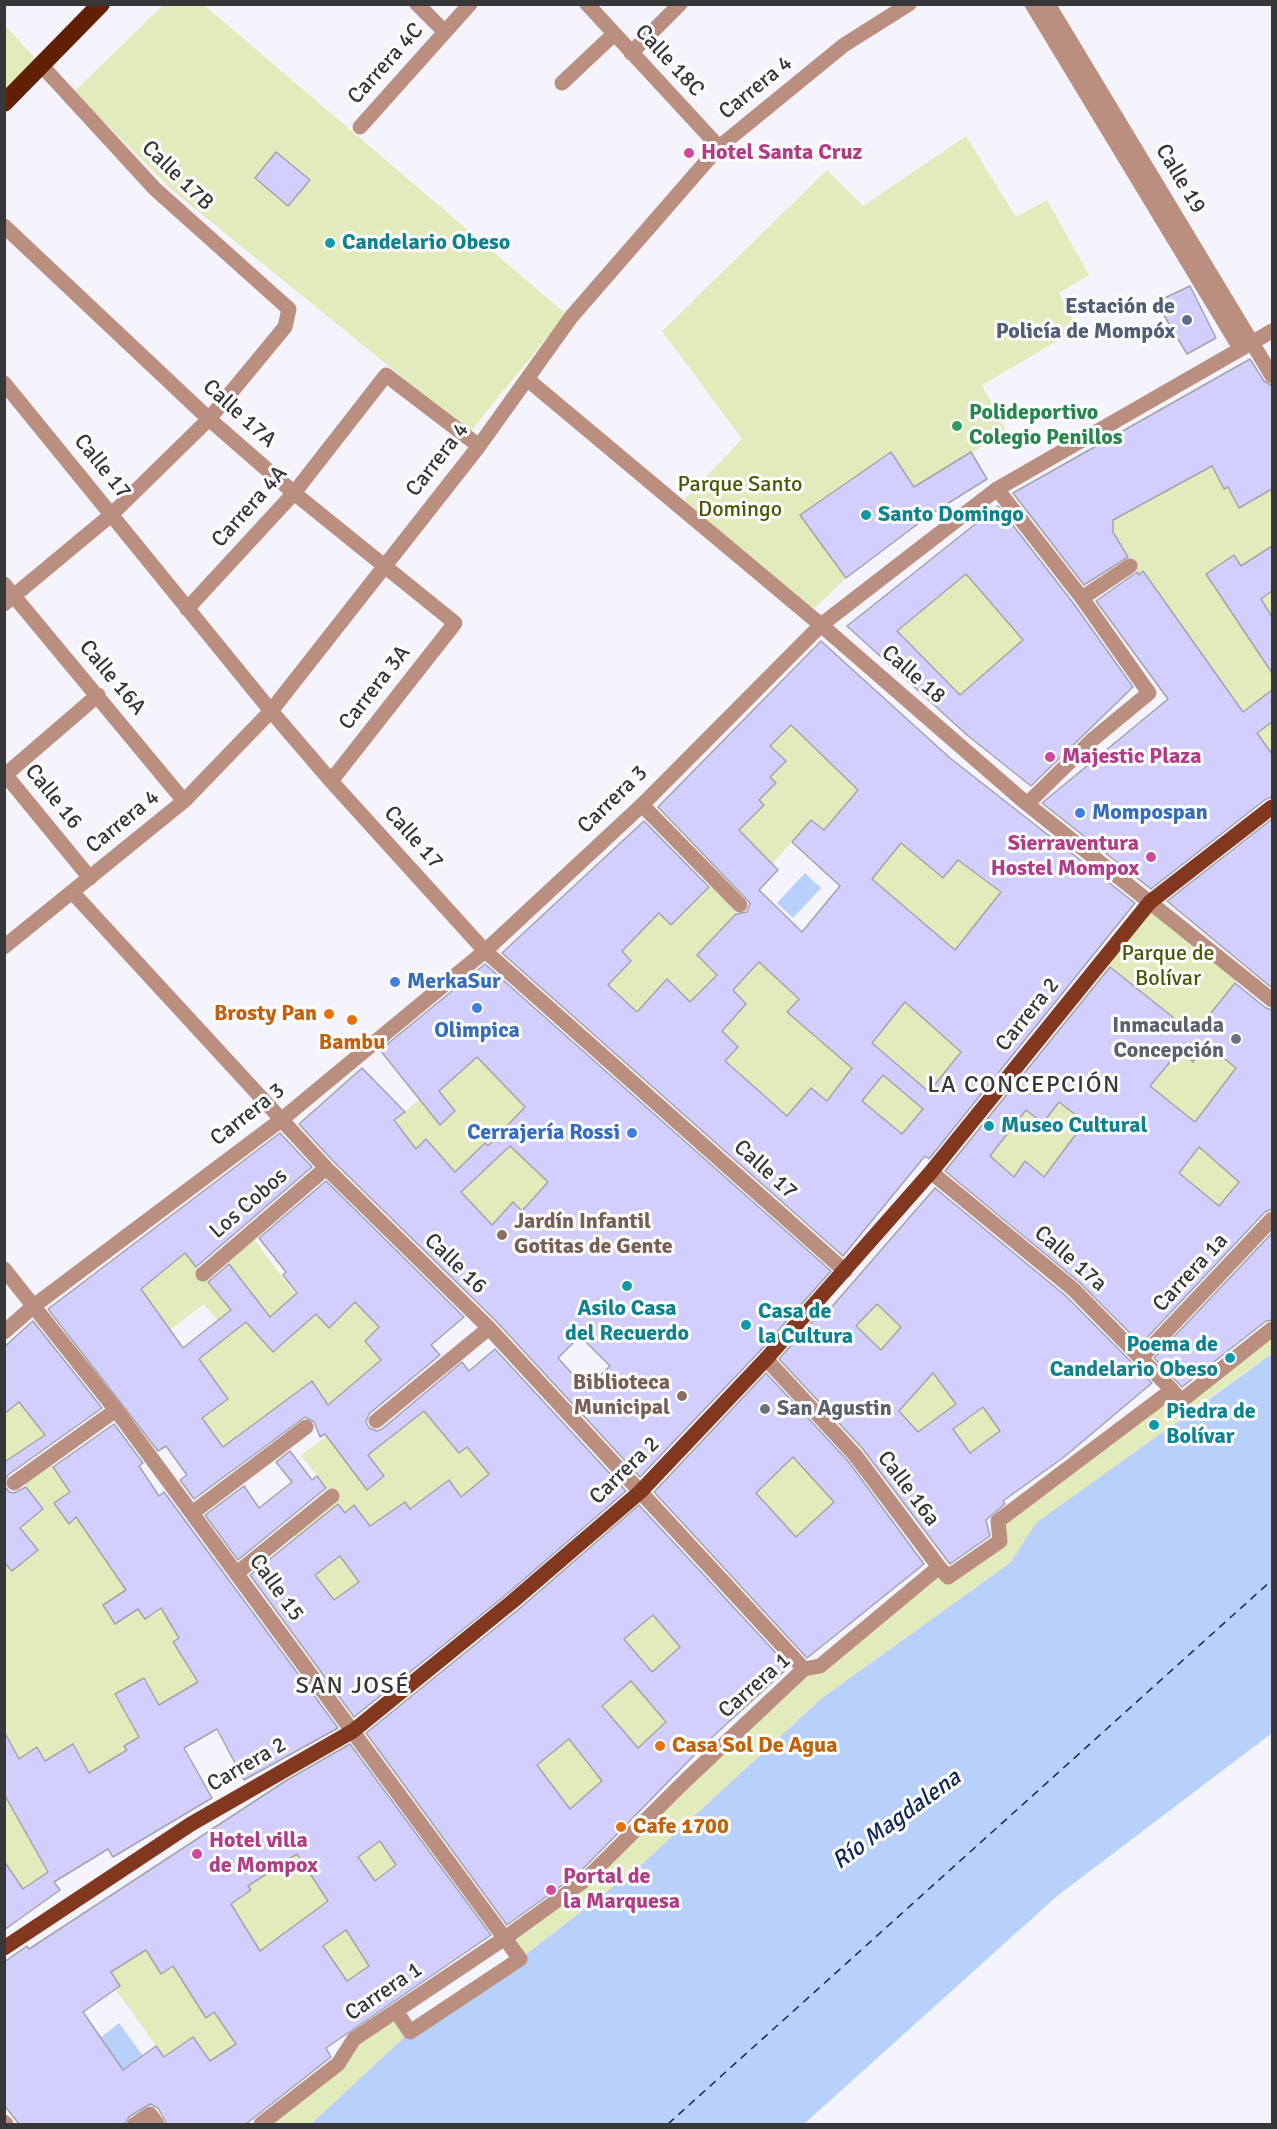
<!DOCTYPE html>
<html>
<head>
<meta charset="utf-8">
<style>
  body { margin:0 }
  #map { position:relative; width:1277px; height:2129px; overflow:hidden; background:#f5f4fd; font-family:Signika,sans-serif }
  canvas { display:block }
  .frame { position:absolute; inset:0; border:6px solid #37373a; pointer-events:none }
</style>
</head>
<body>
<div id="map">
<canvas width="1277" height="2129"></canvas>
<div class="frame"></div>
</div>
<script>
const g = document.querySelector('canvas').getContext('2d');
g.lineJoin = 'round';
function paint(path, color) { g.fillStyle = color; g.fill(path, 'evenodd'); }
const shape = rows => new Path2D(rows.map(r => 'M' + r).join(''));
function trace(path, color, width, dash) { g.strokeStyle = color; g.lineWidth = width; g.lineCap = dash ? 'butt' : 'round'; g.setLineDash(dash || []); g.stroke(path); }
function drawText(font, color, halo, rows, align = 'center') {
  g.font = font + ' Signika,sans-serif'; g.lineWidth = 6; g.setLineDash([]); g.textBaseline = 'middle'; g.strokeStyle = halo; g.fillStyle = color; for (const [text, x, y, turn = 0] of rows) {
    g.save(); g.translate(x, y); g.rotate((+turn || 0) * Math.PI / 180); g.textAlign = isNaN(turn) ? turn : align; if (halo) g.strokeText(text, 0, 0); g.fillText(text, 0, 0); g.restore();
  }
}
const green = shape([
  [163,5,204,5,566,314,470,432,173,191,74,92],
  [4,24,42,66,4,103],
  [966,136,1016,217,1047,200,1089,275,1059,293,1078,329,982,385,1007,432,914,487,891,452,801,515,846,578,815,608,803,604,684,500,742,439,662,331,827,170,863,206],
  [1211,466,1224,489,1228,487,1239,508,1272,489,1272,546,1241,566,1234,556,1207,574,1272,673,1272,690,1243,712,1144,572,1139,575,1109,523],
  [966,574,1023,640,960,695,897,631],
  [1272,591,1272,617,1261,599],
  [1272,722,1272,754,1257,733],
  [791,725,858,790,824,830,811,820,772,864,739,830,764,805,759,800,776,783,770,777,785,761,770,746],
  [901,843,943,878,958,860,1001,892,955,950,872,879],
  [711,885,737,913,697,955,717,975,690,1002,667,979,637,1012,608,985,631,961,613,942,640,932,659,913,671,925],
  [1147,905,1239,978,1193,1034,1101,959],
  [759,962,799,999,788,1012,852,1068,827,1101,787,1116,725,1061,738,1047,722,1031,733,990],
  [905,1002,961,1052,929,1092,872,1043],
  [1206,1044,1236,1068,1195,1122,1149,1086,1180,1050,1193,1061],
  [477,1057,526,1106,488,1145,485,1143,447,1180,426,1140,416,1149,394,1121,419,1100,440,1125,455,1111,439,1091],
  [883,1075,923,1109,902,1134,862,1101],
  [1059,1102,1085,1122,1044,1177,1025,1162,1014,1177,990,1156,1026,1110],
  [509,1145,535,1169,555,1176,532,1220,513,1202,481,1235,478,1210,461,1192],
  [1199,1147,1239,1182,1219,1206,1179,1173],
  [253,1238,295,1294,254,1331,272,1352,311,1318,313,1311,329,1328,355,1302,379,1327,365,1341,381,1360,337,1397,349,1413,340,1422,312,1381,224,1446,202,1418,228,1399,184,1372,228,1335,204,1304,170,1330,140,1289,185,1253,240,1322,260,1305,226,1260],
  [877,1304,901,1327,881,1350,856,1326],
  [1272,1329,1272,1354,1193,1409,1028,1536,1010,1563,822,1698,641,1865,520,1959,505,1938,572,1889,804,1669,939,1567,947,1577,1000,1541,998,1521,1172,1390,1181,1401],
  [946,1360,932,1374,956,1404,908,1440,898,1411,931,1374],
  [19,1402,45,1435,5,1462,5,1413],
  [983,1407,1005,1438,983,1443,970,1453,953,1429],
  [424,1411,459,1453,467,1447,489,1474,461,1497,412,1513,405,1502,370,1526,354,1506,303,1546,290,1531,332,1496,301,1455,327,1436,367,1490,384,1476,368,1455],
  [793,1457,834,1502,796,1537,756,1493],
  [52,1465,70,1492,54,1504,69,1524,76,1517,126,1590,103,1605,116,1624,138,1609,161,1608,179,1638,173,1642,197,1683,168,1720,144,1678,115,1694,139,1737,124,1745,127,1750,89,1773,72,1745,45,1761,37,1747,19,1759,5,1731,4,1562,12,1571,37,1550,20,1528,43,1509,24,1484],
  [340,1556,359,1582,341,1595,344,1615,315,1575],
  [653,1615,680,1648,652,1672,624,1639],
  [631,1681,666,1722,638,1748,602,1706],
  [569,1739,602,1781,570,1809,537,1765],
  [4,1794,48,1872,23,1889,5,1861],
  [380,1841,396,1865,375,1881,343,1867],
  [297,1854,328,1901,260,1951,231,1904,251,1890,248,1886],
  [346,1930,369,1966,347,1981,323,1946],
  [146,1950,160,1974,173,1966,206,2017,215,2012,236,2044,210,2061,193,2037,164,2057,116,1990,120,1986,111,1972],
  [396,2011,410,2032,311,2124,261,2124]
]);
const water = shape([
  [805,873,821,888,793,918,777,903],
  [1272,1354,1272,1733,1057,1896,804,2124,311,2124,410,2032,520,1959,641,1865,822,1698,1010,1563,1036,1523],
  [119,2023,143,2056,123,2070,100,2038]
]);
const ferry = shape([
  [668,2124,1272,1580]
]);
const building = shape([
  [276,152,310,180,288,206,255,178,276,152],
  [1190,286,1216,338,1187,354,1156,302,1190,286],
  [1250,359,1264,381,1272,386,1272,489,1239,508,1228,487,1224,489,1212,466,1113,520,1113,532,1128,557,1084,585,1013,493,1250,359],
  [891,452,914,487,971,452,987,479,931,514,846,578,800,515,891,452],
  [998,506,1074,604,1133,687,1031,786,967,735,847,626,998,506],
  [966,574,1023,640,960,695,897,631,966,574],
  [1272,546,1272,591,1261,599,1272,617,1272,673,1206,574,1234,555,1241,566,1272,546],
  [1143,571,1243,712,1272,690,1272,722,1257,733,1272,754,1272,797,1266,799,1151,889,1042,803,1168,699,1096,601,1137,572,1139,575,1143,571],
  [821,641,950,758,1135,903,929,1159,925,1156,843,1256,502,953,644,821,709,887,671,925,659,913,622,951,631,961,608,985,637,1012,667,979,690,1002,717,975,697,955,736,914,747,912,750,903,658,807,821,641],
  [791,725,858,790,824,830,811,820,792,842,840,886,802,932,759,890,778,870,739,830,764,805,759,800,776,783,770,777,786,761,770,746,791,725],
  [901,843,943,878,958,860,1001,892,955,950,872,879,901,843],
  [759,962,799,999,787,1012,852,1068,827,1101,811,1088,787,1116,725,1061,738,1047,722,1031,746,1004,733,990,759,962],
  [905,1002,961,1052,929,1092,872,1043,905,1002],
  [883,1075,923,1109,902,1134,862,1101,883,1075],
  [1272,819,1272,988,1167,901,1272,819],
  [485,964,831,1271,759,1352,640,1477,496,1321,333,1161,299,1124,362,1068,405,1112,394,1120,416,1149,426,1139,455,1172,485,1143,488,1146,525,1107,477,1057,439,1091,455,1111,440,1125,380,1050,485,964],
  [510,1146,548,1182,522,1211,513,1202,492,1225,461,1192,510,1146],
  [580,1336,610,1366,586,1389,558,1358,580,1336],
  [1110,967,1194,1034,1235,983,1266,1008,1272,1010,1272,1209,1265,1212,1141,1344,1079,1282,945,1171,1110,967],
  [1206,1044,1236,1068,1195,1122,1150,1086,1180,1050,1193,1062,1206,1044],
  [1059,1102,1085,1122,1044,1177,1025,1161,1014,1177,990,1156,1026,1110,1043,1123,1059,1102],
  [1199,1147,1239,1182,1219,1206,1179,1173,1199,1147],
  [280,1133,312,1167,196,1267,185,1253,141,1289,183,1348,231,1310,208,1282,229,1264,270,1317,297,1293,283,1275,286,1272,259,1238,326,1181,464,1317,431,1345,440,1355,369,1414,366,1422,369,1428,377,1431,382,1429,462,1362,469,1371,495,1349,626,1491,507,1594,354,1717,250,1575,338,1504,345,1513,354,1505,370,1526,405,1502,410,1509,449,1480,461,1497,489,1474,467,1447,459,1453,424,1411,368,1455,384,1476,367,1490,325,1434,320,1437,314,1422,305,1417,194,1499,180,1480,187,1475,166,1446,158,1451,48,1309,280,1133],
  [355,1302,379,1327,365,1341,381,1360,328,1405,312,1381,223,1447,202,1418,228,1399,199,1359,246,1322,273,1352,316,1314,329,1328,355,1302],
  [340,1556,359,1582,334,1600,315,1575,340,1556],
  [935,1188,1066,1296,1152,1383,1064,1457,1003,1501,1005,1504,986,1520,990,1536,950,1564,862,1448,779,1359,825,1307,829,1310,935,1188],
  [877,1304,901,1327,881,1350,856,1326,877,1304],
  [933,1373,956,1404,918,1432,899,1411,933,1373],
  [983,1407,1000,1431,970,1453,953,1429,983,1407],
  [1272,1233,1272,1320,1266,1321,1182,1387,1154,1358,1272,1233],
  [33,1321,102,1408,8,1475,4,1482,4,1459,6,1461,45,1435,19,1402,4,1414,4,1347,33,1321],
  [766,1373,848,1461,924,1564,807,1658,654,1492,766,1373],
  [793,1457,834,1502,796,1537,756,1493,793,1457],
  [114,1424,143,1463,139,1466,159,1496,164,1492,338,1728,244,1780,217,1729,184,1748,212,1798,113,1857,108,1849,54,1882,60,1890,4,1930,4,1861,23,1889,48,1872,4,1794,4,1731,19,1759,37,1747,45,1761,73,1744,89,1773,127,1750,124,1746,139,1737,115,1694,144,1678,159,1705,198,1682,173,1642,179,1638,161,1608,145,1619,138,1609,115,1624,103,1605,126,1590,76,1517,69,1524,54,1503,70,1492,53,1467,114,1424],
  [290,1451,312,1480,317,1476,326,1488,238,1560,205,1515,244,1486,259,1508,292,1482,276,1462,290,1451],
  [4,1485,9,1492,14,1493,26,1487,43,1509,20,1528,38,1550,12,1571,4,1562,4,1485],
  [639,1505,789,1667,709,1740,579,1873,507,1925,366,1733,519,1609,639,1505],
  [653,1615,680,1647,652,1672,624,1639,653,1615],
  [631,1681,666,1722,638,1748,602,1706,631,1681],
  [569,1739,602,1781,570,1809,537,1765,569,1739],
  [350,1744,491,1935,326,2048,331,2057,246,2124,167,2124,158,2108,150,2104,130,2116,125,2124,19,2124,4,2105,4,1962,27,1946,29,1949,287,1780,350,1744],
  [380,1841,396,1865,375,1881,358,1857,380,1841],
  [297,1854,328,1901,260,1951,231,1904,251,1890,248,1886,297,1854],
  [346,1930,369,1966,347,1981,323,1946,346,1930],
  [146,1950,161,1974,173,1966,206,2018,214,2012,236,2044,210,2061,193,2037,164,2057,156,2046,123,2070,83,2012,120,1986,111,1972,146,1950]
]);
const minor = shape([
  [417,4,445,32],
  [587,4,719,147],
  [1032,4,1240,348],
  [1048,4,1272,376],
  [631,53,680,4],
  [562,83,613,35],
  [360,127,470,4],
  [4,226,209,419,294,493,455,623,331,781],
  [527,379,821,625,1027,804,1272,1000],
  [4,383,271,711,331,781,485,951,845,1271],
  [997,489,1082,598,1149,693,1092,740,1027,804],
  [4,584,184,801],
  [1082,598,1130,566],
  [4,604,111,515,209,419,285,327,289,309,155,189,42,66],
  [187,609,294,493,386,375,479,446],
  [4,773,90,878],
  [4,776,98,695],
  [642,805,740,905],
  [73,893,326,1168,489,1328,804,1669],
  [4,947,184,801,271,711,479,446,572,316,719,147,844,45,909,4],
  [931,1172,1073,1289,1172,1390],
  [4,1269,116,1410,520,1959,410,2032,396,2011],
  [203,1274,326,1168],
  [4,1332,35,1305,281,1120,485,951,642,805,821,625,997,489,1272,331],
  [1142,1357,1272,1219],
  [766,1359,855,1455,939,1567],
  [376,1421,489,1328],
  [14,1483,116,1410],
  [192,1513,306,1427],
  [237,1573,332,1496],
  [4,2122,6,2124],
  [135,2124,150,2114,157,2124],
  [261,2124,338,2064,354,2039,505,1938,585,1880,686,1780,804,1669,820,1666,939,1567,948,1577,1000,1541,998,1521,1172,1390,1181,1401,1272,1329]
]);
const major = shape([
  [4,1948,191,1824,353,1731,513,1601,640,1492,766,1359,931,1172,1150,902,1272,807]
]);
const highway = shape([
  [4,103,101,4]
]);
const markers = [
  [689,153,6,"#d1479c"],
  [330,243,6,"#0f9aa8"],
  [1187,320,6,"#5c6f8a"],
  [957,426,6,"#2e9e5b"],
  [866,515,6,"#0f9aa8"],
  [1050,757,6,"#d1479c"],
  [1080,813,6,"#3f7fe0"],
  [1151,857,6,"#d1479c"],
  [395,982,6,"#3f7fe0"],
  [477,1008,6,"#3f7fe0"],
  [329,1014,6,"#e8710a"],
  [352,1020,6,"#e8710a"],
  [1236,1039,6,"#6b7280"],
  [989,1126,6,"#0f9aa8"],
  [632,1133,6,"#3f7fe0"],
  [502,1235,6,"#8d6e63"],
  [627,1286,6,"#0f9aa8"],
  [746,1325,6,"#0f9aa8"],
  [1230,1358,6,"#0f9aa8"],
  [682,1396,6,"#8d6e63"],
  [765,1409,6,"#6b7280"],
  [1154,1425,6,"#0f9aa8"],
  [660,1746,6,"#e8710a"],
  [621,1827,6,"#e8710a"],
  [197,1854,6,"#d1479c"],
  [551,1890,6,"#d1479c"]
];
const streetNames = [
  ["Calle 18C",669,61,47],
  ["Carrera 4C",386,64,-48],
  ["Carrera 4",756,88,-39],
  ["Calle 17B",177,176,44],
  ["Calle 19",1180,179,59],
  ["Calle 17A",239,414,42],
  ["Carrera 4",438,460,-52],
  ["Calle 17",102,467,51],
  ["Carrera 4A",250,507,-48],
  ["Calle 18",913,675,41],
  ["Calle 16A",112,678,50],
  ["Carrera 3A",375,688,-52],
  ["Calle 16",53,797,51],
  ["Carrera 3",613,800,-44],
  ["Carrera 4",123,822,-39],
  ["Calle 17",413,838,48],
  ["Carrera 2",1028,1015,-51],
  ["Carrera 3",248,1115,-38],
  ["Calle 17",765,1170,42],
  ["Los Cobos",249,1204,-41],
  ["Calle 17a",1070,1259,41],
  ["Calle 16",455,1264,44],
  ["Carrera 1a",1191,1273,-47],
  ["Carrera 2",625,1471,-44],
  ["Calle 16a",908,1489,53],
  ["Calle 15",276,1588,54],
  ["Carrera 1",755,1686,-41],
  ["Carrera 2",247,1765,-30],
  ["Carrera 1",384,1992,-34]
];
const hotelNames = [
  ["Hotel Santa Cruz",701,153],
  ["Majestic Plaza",1062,757],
  ["Sierraventura",1139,844,"right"],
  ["Hostel Mompox",1139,869,"right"],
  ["Hotel villa",209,1841],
  ["de Mompox",209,1866],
  ["Portal de",563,1877],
  ["la Marquesa",563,1902]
];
const cultureNames = [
  ["Candelario Obeso",342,243],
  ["Santo Domingo",878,515],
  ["Museo Cultural",1001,1126],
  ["Asilo Casa",627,1309,"center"],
  ["del Recuerdo",627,1334,"center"],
  ["Casa de",758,1312],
  ["la Cultura",758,1337],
  ["Poema de",1218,1345,"right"],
  ["Candelario Obeso",1218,1370,"right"],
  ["Piedra de",1166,1412],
  ["Bolívar",1166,1437]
];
const serviceNames = [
  ["Estación de",1175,307],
  ["Policía de Mompóx",1175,332]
];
const leisureNames = [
  ["Polideportivo",969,413],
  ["Colegio Penillos",969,438]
];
const parkNames = [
  ["Parque Santo",740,485],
  ["Domingo",740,510],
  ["Parque de",1168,954],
  ["Bolívar",1168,979]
];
const shopNames = [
  ["Mompospan",1092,813],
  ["MerkaSur",407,982],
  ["Olimpica",477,1031,"center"],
  ["Cerrajería Rossi",620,1133,"right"]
];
const foodNames = [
  ["Brosty Pan",317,1014,"right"],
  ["Bambu",352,1043,"center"],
  ["Casa Sol De Agua",672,1746],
  ["Cafe 1700",633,1827]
];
const worshipNames = [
  ["Inmaculada",1224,1026],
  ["Concepción",1224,1051],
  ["San Agustin",777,1409,"left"]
];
const educationNames = [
  ["Jardín Infantil",514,1222],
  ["Gotitas de Gente",514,1247],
  ["Biblioteca",670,1383,"right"],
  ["Municipal",670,1408,"right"]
];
const neighbourhoodNames = [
  ["LA CONCEPCIÓN",1024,1086],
  ["SAN JOSÉ",353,1687]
];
const waterNames = [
  ["Río Magdalena",897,1820,-36]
];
paint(green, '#e2ebbc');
paint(water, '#b8d0fc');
trace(ferry, '#0f275a', 1.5, [8, 6]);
paint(building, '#d2cefe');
trace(building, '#a3a3ab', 1.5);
trace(minor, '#ba8f80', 15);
trace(major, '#81381e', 15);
trace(highway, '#612005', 18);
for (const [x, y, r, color] of markers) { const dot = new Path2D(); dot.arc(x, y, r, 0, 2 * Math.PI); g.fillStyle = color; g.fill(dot); trace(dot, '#fff', 2); }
drawText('22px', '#37373a', '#fff', streetNames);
drawText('bold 22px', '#b23c85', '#fff', hotelNames, 'left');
drawText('bold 22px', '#0d838f', '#fff', cultureNames, 'left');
drawText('bold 22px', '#4e5e75', '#fff', serviceNames, 'right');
drawText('bold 22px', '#27864d', '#fff', leisureNames, 'left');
drawText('22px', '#4d5605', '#fff', parkNames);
drawText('bold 22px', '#366cbe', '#fff', shopNames, 'left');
drawText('bold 22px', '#c56008', '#fff', foodNames, 'left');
drawText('bold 22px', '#5b616d', '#fff', worshipNames, 'right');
drawText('bold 22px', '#785e54', '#fff', educationNames, 'left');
g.letterSpacing = '1.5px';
drawText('24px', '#37373a', '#fff', neighbourhoodNames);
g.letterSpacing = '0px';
drawText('italic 24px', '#0f275a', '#fff', waterNames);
</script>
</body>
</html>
